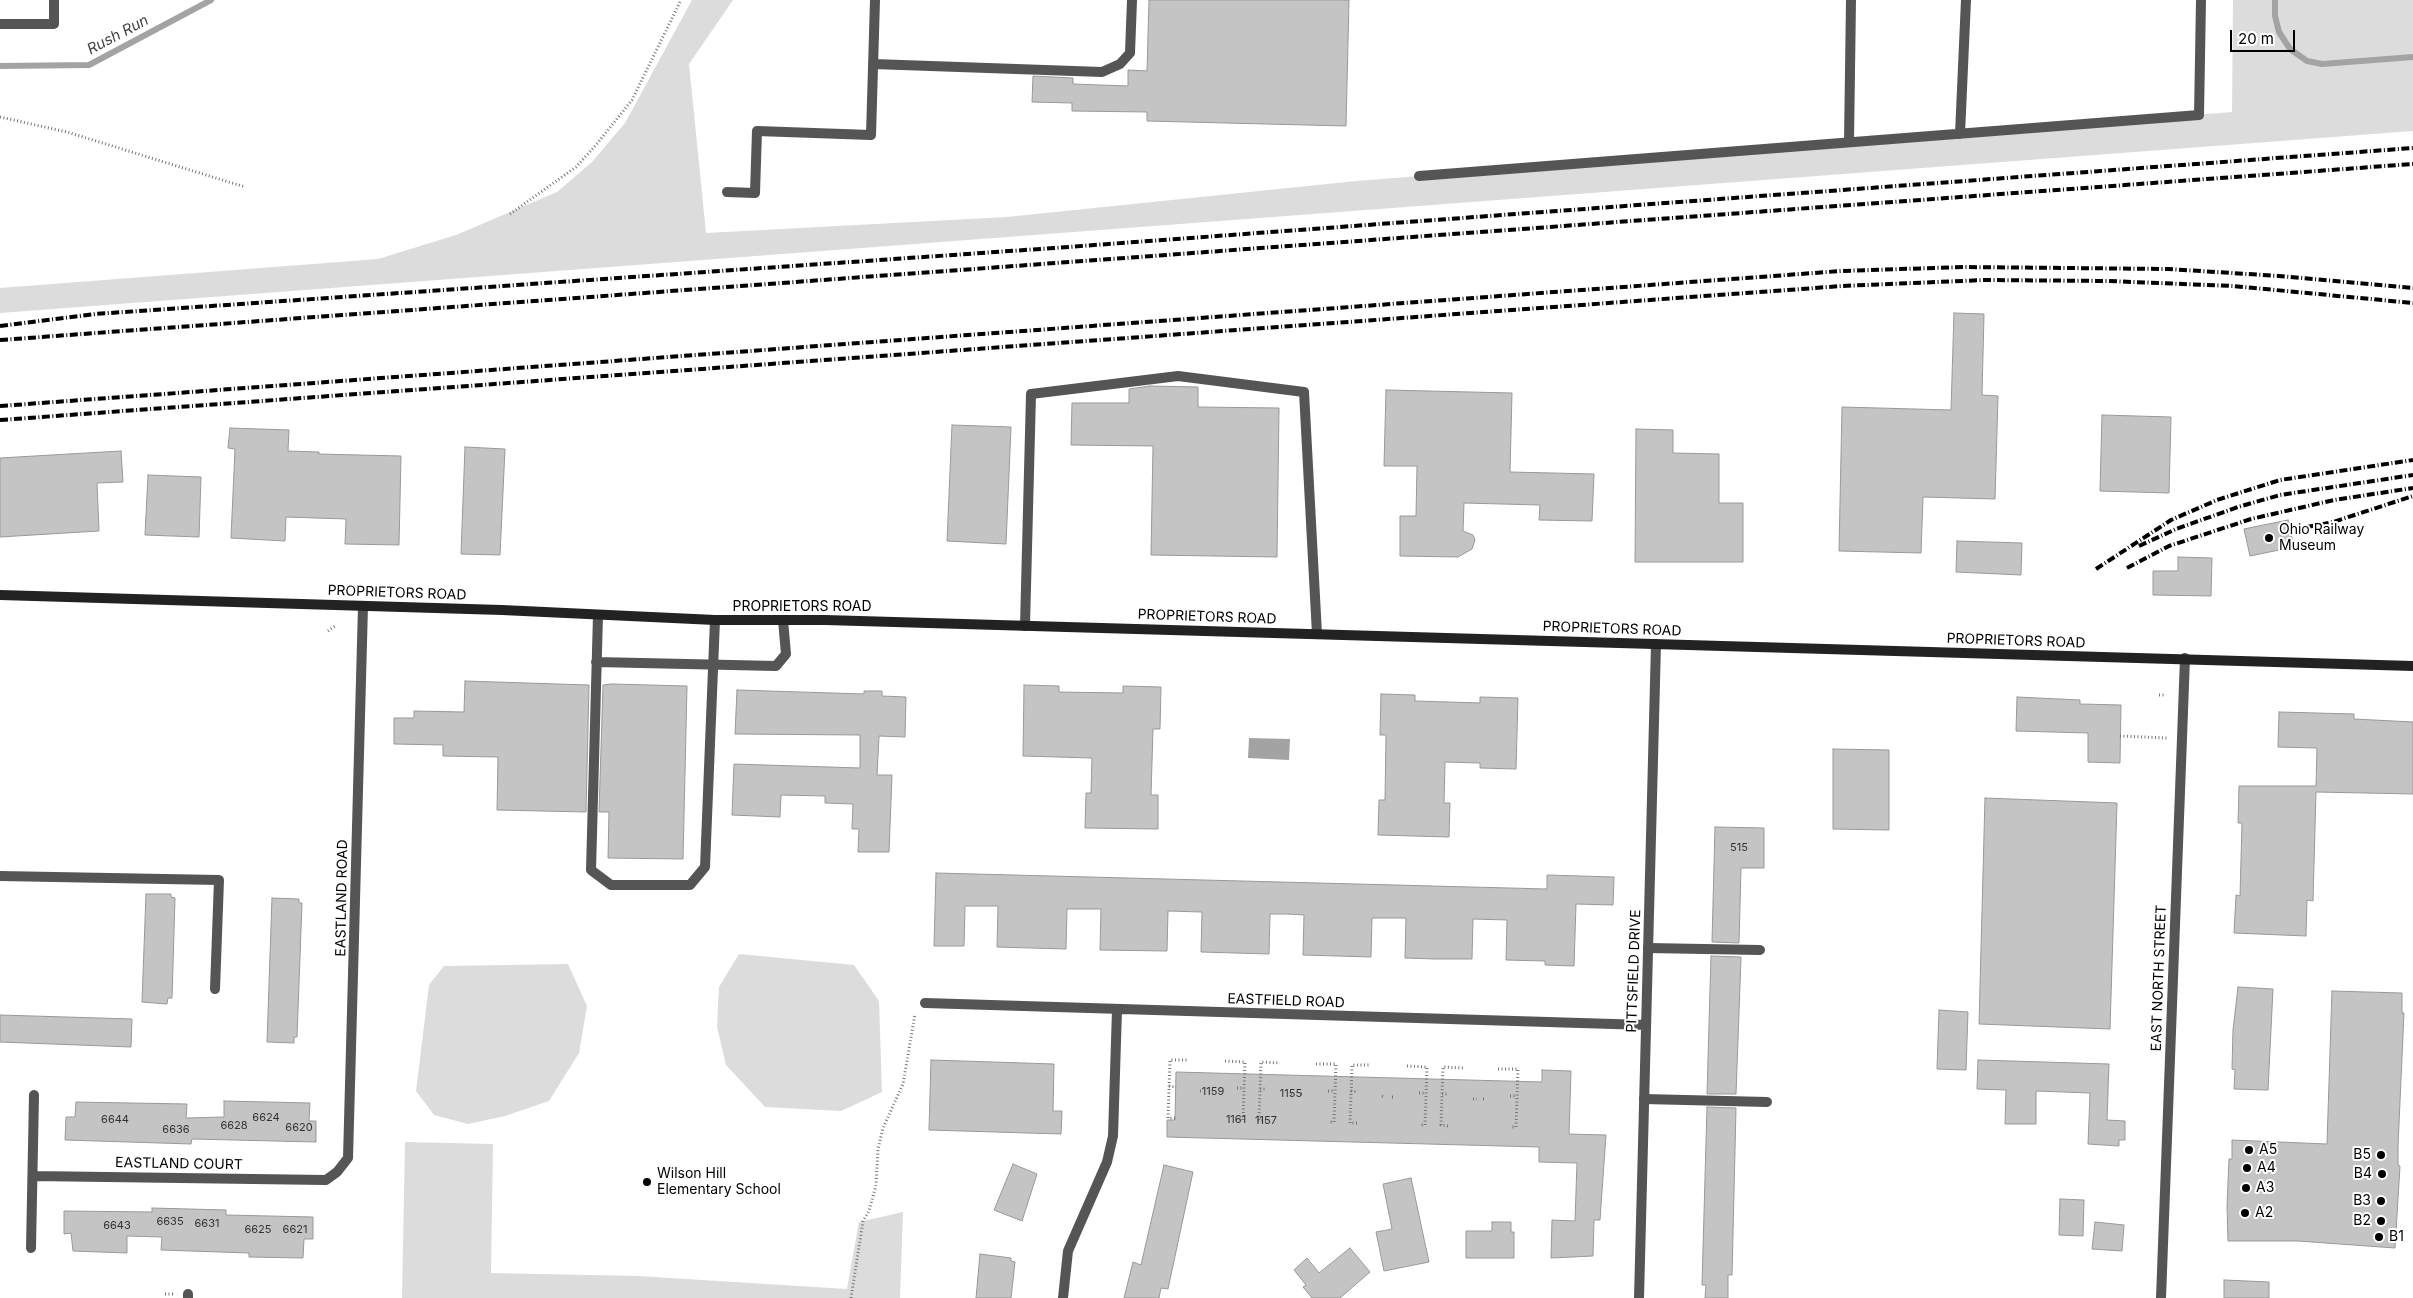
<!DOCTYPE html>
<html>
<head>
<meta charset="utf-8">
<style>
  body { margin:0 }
  #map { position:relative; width:2413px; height:1298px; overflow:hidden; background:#fff; font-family:Inter,sans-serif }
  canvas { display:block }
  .scale { position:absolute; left:2230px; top:30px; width:65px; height:22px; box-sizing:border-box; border:2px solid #000; border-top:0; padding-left:6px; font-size:15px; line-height:18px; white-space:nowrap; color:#000; -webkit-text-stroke:4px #fff; paint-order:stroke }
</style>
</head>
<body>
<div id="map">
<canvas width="2413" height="1298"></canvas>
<div class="scale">20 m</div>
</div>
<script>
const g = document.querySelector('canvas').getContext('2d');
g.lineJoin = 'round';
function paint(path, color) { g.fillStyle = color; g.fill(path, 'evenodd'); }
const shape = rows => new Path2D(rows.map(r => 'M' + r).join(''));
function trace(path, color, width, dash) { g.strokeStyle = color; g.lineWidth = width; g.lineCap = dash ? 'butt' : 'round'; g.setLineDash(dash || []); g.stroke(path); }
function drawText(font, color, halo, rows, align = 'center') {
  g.font = font + ' Inter,sans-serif'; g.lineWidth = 4; g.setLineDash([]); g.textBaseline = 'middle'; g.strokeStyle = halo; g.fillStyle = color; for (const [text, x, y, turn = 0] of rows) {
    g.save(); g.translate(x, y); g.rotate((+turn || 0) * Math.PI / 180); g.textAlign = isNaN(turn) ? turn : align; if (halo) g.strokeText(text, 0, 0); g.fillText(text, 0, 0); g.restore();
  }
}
const green = shape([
  [692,0,733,0,689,64,706,233,1007,217,1356,181,2232,112,2233,0,2413,0,2413,131,0,313,0,288,378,259,456,235,557,192,592,162,625,123],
  [739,954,854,965,879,1001,882,1092,841,1111,765,1107,726,1065,717,1027,719,987],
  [568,964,587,1006,579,1053,549,1101,505,1116,468,1124,434,1115,416,1091,429,985,444,966],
  [405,1142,493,1144,491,1273,638,1276,847,1289,859,1222,903,1212,900,1298,402,1298]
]);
const water = shape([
  [1249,738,1290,739,1289,760,1248,758]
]);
const stream = shape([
  [2275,0,2275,16,2279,32,2290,49,2307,61,2322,64,2413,57],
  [0,66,89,65,211,0]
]);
const building = shape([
  [1149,0,1349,0,1346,126,1147,121,1147,112,1072,111,1072,103,1032,102,1033,76,1073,78,1073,84,1128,86,1128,70,1147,71,1149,0],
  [1954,313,1984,314,1982,395,1998,396,1995,499,1923,497,1921,553,1839,551,1842,407,1951,410,1954,313],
  [1150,386,1198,387,1198,407,1279,408,1277,557,1151,555,1153,446,1071,445,1072,403,1129,403,1129,389,1150,386],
  [1386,390,1512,393,1510,472,1594,474,1592,521,1539,520,1540,505,1464,503,1463,531,1473,535,1475,540,1472,549,1458,557,1400,556,1400,516,1416,516,1417,466,1384,466,1386,390],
  [2102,415,2171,417,2169,493,2100,491,2102,415],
  [952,425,1011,427,1006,544,947,541,952,425],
  [230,428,289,430,288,451,319,452,319,454,401,456,399,545,345,544,346,519,286,517,285,541,231,538,235,449,228,448,230,428],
  [1636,429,1673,430,1673,453,1719,454,1719,503,1743,503,1743,562,1635,562,1636,429],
  [465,447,505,449,500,555,461,554,465,447],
  [121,451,123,482,97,483,99,531,0,537,0,458,121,451],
  [148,475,201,477,199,537,145,535,148,475],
  [2288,520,2294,547,2250,556,2244,529,2288,520],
  [1957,541,2022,543,2021,575,1956,572,1957,541],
  [2178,557,2212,558,2211,596,2153,595,2153,571,2178,571,2178,557],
  [465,681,589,685,586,812,497,810,498,757,443,756,443,745,394,744,394,718,414,718,414,711,464,712,465,681],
  [612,684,687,686,683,859,608,858,609,812,599,812,603,685,612,684],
  [1024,685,1059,686,1059,692,1123,693,1123,686,1161,687,1160,729,1153,729,1151,795,1158,795,1158,829,1085,828,1086,793,1091,793,1092,758,1023,756,1024,685],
  [737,690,864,694,864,691,882,691,882,696,906,697,905,737,879,736,877,775,892,775,889,852,858,852,859,829,852,829,853,804,825,803,825,796,781,795,780,817,732,815,734,764,860,768,860,735,735,734,737,690],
  [1381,694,1415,695,1415,701,1480,703,1480,697,1518,698,1516,769,1480,768,1480,763,1445,762,1444,803,1450,803,1449,837,1378,835,1379,800,1385,800,1386,735,1380,735,1381,694],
  [2017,697,2080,700,2080,704,2121,705,2120,763,2088,762,2088,733,2016,731,2017,697],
  [2279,712,2354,714,2354,719,2413,722,2413,794,2316,792,2313,901,2307,900,2306,936,2234,933,2236,895,2240,896,2242,823,2238,823,2239,786,2316,786,2317,748,2278,747,2279,712],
  [1833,749,1889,750,1889,830,1833,829,1833,749],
  [1985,798,2117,803,2110,1029,1979,1024,1985,798],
  [1715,827,1764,828,1764,868,1741,868,1739,943,1712,942,1715,827],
  [936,873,1547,889,1547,875,1614,877,1613,905,1576,904,1574,966,1545,965,1545,961,1506,960,1507,920,1473,919,1472,959,1434,959,1405,958,1406,918,1372,918,1371,957,1303,955,1304,915,1287,914,1270,914,1269,954,1201,952,1202,912,1168,911,1167,951,1100,950,1101,909,1067,909,1066,949,997,947,998,906,965,906,964,946,934,946,936,873],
  [146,894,171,894,171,897,175,898,172,998,168,998,167,1004,142,1002,146,894],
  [272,898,299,899,299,903,302,903,297,1037,294,1037,294,1043,267,1042,272,898],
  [1711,956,1741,957,1736,1094,1707,1094,1711,956],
  [2238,987,2273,989,2268,1090,2234,1089,2235,1070,2232,1069,2233,1030,2238,987],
  [2332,991,2402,993,2402,1013,2404,1013,2398,1146,2398,1165,2400,1166,2395,1248,2298,1241,2228,1241,2227,1205,2229,1159,2232,1159,2232,1140,2327,1144,2332,991],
  [1939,1010,1968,1012,1966,1070,1937,1069,1939,1010],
  [0,1015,132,1019,131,1047,0,1042,0,1015],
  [931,1060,1054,1064,1053,1111,1062,1111,1061,1134,929,1130,931,1060],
  [1978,1060,2109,1064,2107,1120,2125,1121,2125,1140,2119,1140,2119,1146,2088,1144,2090,1093,2036,1091,2036,1124,2005,1124,2006,1090,1977,1089,1978,1060],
  [1542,1070,1571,1071,1569,1134,1606,1135,1600,1220,1594,1220,1593,1256,1551,1258,1552,1220,1575,1221,1577,1163,1539,1162,1539,1147,1167,1137,1167,1120,1175,1120,1176,1072,1542,1082,1542,1070],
  [224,1101,310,1103,309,1121,316,1121,316,1142,192,1139,191,1144,65,1140,66,1117,75,1117,76,1102,187,1104,186,1118,224,1117,224,1101],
  [1707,1107,1736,1108,1732,1275,1728,1275,1728,1298,1705,1298,1706,1285,1702,1285,1707,1107],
  [1013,1164,1037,1174,1022,1221,994,1210,1013,1164],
  [1164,1165,1193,1172,1168,1289,1161,1288,1159,1298,1124,1298,1133,1262,1141,1265,1164,1165],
  [1411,1178,1429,1262,1384,1271,1376,1232,1392,1229,1383,1184,1411,1178],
  [2060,1199,2084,1200,2083,1236,2059,1235,2060,1199],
  [152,1208,226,1210,226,1215,313,1217,313,1239,304,1239,303,1258,249,1257,249,1253,161,1250,162,1237,127,1236,127,1253,73,1251,71,1233,64,1234,64,1211,152,1212,152,1208],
  [1492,1222,1511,1222,1511,1232,1514,1232,1514,1258,1466,1258,1466,1231,1492,1231,1492,1222],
  [2095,1222,2124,1225,2122,1251,2092,1249,2095,1222],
  [1350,1248,1370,1272,1340,1298,1312,1298,1303,1287,1306,1285,1294,1270,1307,1258,1319,1273,1350,1248],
  [980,1254,1011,1258,1011,1261,1015,1262,1011,1298,976,1298,980,1254],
  [2224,1280,2269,1282,2269,1298,2224,1298,2224,1280]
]);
const path = shape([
  [0,117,67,132,245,187],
  [510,214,576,167,596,145,632,100,681,0],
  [328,631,335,626],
  [2159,695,2164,695],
  [2120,736,2167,738],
  [1225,1061,1245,1062,1243,1120,1236,1120],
  [1316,1064,1336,1064,1334,1122,1328,1122],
  [1407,1066,1427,1067,1425,1125,1419,1125],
  [1498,1069,1518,1069,1516,1127,1510,1127],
  [1169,1086,1176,1087],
  [1237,1088,1244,1088],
  [1260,1089,1267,1089],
  [1200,1091,1203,1091],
  [1328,1091,1335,1091],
  [1351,1091,1358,1092],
  [1209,1092,1213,1092],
  [1419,1093,1426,1093],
  [1291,1094,1294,1094],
  [1301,1094,1304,1094],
  [1442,1094,1449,1094],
  [1382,1096,1385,1097],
  [1510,1096,1517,1096],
  [1392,1097,1395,1097],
  [1473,1099,1477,1099],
  [1483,1099,1486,1099],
  [1175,1118,1168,1118,1170,1060,1189,1060],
  [1266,1121,1259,1120,1261,1062,1280,1063],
  [1357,1123,1350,1123,1352,1065,1371,1065],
  [1448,1126,1441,1125,1443,1067,1463,1068],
  [165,1294,174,1294],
  [851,1298,863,1221,869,1211,876,1185,878,1149,883,1128,903,1084,915,1014]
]);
const lane = shape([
  [0,24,54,24,54,0],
  [873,64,1102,72,1120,64,1130,53,1132,0],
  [1960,134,1966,0],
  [1849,142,1851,0],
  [1419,176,2199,115,2201,0],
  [727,192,755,193,757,131,871,135,875,0],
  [598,615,591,870,611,885,690,885,705,867,715,620],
  [1025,626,1031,394,1178,376,1304,392,1317,634],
  [596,662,776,666,786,654,783,620],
  [1648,948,1760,950],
  [1644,1099,1767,1102]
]);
const street = shape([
  [0,876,219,880,215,989],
  [925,1003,1646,1025],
  [33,1176,326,1180,337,1172,348,1158,363,606],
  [31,1248,34,1095],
  [188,1298,188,1294],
  [1063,1298,1068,1251,1107,1162,1113,1136,1117,1010],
  [1639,1298,1656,644],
  [2161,1298,2185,658]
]);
const secondary = shape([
  [0,595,502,610,715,620,825,620,2413,666]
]);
const rail = shape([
  [0,326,95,314,1054,248,2413,148],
  [0,340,2413,164],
  [0,406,1841,271,1964,267,2168,269,2279,276,2413,288],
  [0,420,1842,286,1985,280,2109,281,2233,286,2413,303],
  [2307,527,2333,522,2413,496],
  [2139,546,2176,529,2238,507,2280,495,2413,475],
  [2127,568,2169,546,2251,519,2334,500,2413,488],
  [2096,569,2171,520,2217,500,2280,480,2413,460]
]);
const markers = [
  [2269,538,5,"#000"],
  [2249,1150,5,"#000"],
  [2381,1155,5,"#000"],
  [2247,1168,5,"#000"],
  [2382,1174,5,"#000"],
  [647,1182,5,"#000"],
  [2246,1188,5,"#000"],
  [2381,1201,5,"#000"],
  [2245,1213,5,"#000"],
  [2381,1221,5,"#000"],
  [2379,1237,5,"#000"]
];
const numberNames = [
  ["515",1739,848],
  ["1159",1213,1092],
  ["1155",1291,1094],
  ["6624",266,1118],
  ["6644",115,1120],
  ["1161",1236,1120],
  ["1157",1266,1121],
  ["6628",234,1126],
  ["6620",299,1128],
  ["6636",176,1130],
  ["6635",170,1222],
  ["6631",207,1224],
  ["6643",117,1226],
  ["6625",258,1230],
  ["6621",295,1230]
];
const poiNames = [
  ["Ohio Railway",2279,530],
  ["Museum",2279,546],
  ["A5",2259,1150],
  ["B5",2371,1155,"right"],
  ["A4",2257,1168],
  ["Wilson Hill",657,1174],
  ["Elementary School",657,1190],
  ["B4",2372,1174,"right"],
  ["A3",2256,1188],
  ["B3",2371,1201,"right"],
  ["A2",2255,1213],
  ["B2",2371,1221,"right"],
  ["B1",2389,1237]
];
const streetNames = [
  ["PROPRIETORS ROAD",397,593,2],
  ["PROPRIETORS ROAD",802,607],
  ["PROPRIETORS ROAD",1207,617,2],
  ["PROPRIETORS ROAD",1612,629,2],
  ["PROPRIETORS ROAD",2016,641,2],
  ["EASTLAND ROAD",342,898,-89],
  ["PITTSFIELD DRIVE",1634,971,-88],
  ["EAST NORTH STREET",2159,978,-88],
  ["EASTFIELD ROAD",1286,1001,2],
  ["EASTLAND COURT",179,1164,1]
];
const waterNames = [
  ["Rush Run",118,35,-28]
];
paint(green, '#dcdcdc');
paint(water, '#a3a3a3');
trace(stream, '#a3a3a3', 6);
paint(building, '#c4c4c4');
trace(building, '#999', 1);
trace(path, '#777', 3, [1, 2.5]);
trace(lane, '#555', 10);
trace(street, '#555', 10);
trace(secondary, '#222', 10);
trace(rail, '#000', 4, [8, 2.5, 1, 2.5]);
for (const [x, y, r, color] of markers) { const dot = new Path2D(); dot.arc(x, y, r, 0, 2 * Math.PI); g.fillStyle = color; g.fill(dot); trace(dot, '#fff', 2); }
drawText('11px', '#313131', null, numberNames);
drawText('14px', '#000', '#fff', poiNames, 'left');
drawText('14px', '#000', '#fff', streetNames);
drawText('italic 15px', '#444', '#fff', waterNames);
</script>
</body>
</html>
